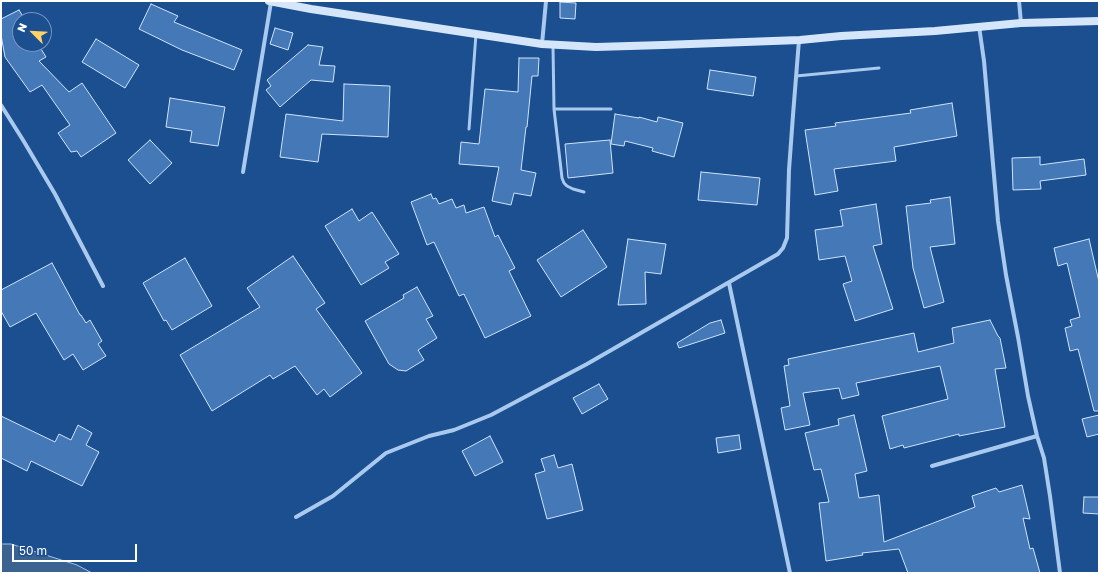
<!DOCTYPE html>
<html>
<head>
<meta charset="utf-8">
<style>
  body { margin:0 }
  #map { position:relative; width:1100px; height:574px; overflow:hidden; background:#1b4f8f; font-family:"Golos Text",sans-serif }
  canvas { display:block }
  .frame { position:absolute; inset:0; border:2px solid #fff; pointer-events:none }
  .north { position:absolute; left:12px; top:12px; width:40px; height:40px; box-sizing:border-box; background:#1b4f8f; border:1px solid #7695bc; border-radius:50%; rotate:294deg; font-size:11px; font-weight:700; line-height:16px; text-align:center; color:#fff }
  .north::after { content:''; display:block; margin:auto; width:14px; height:18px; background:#ffd166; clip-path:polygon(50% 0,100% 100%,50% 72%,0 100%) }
  .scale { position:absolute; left:12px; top:544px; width:125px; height:18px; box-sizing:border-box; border:2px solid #fff; border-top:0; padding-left:5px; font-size:12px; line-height:14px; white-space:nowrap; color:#fff; -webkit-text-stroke:3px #1b4f8f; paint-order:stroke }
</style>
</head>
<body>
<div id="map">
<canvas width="1100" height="574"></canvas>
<div class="frame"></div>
<div class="north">N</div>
<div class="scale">50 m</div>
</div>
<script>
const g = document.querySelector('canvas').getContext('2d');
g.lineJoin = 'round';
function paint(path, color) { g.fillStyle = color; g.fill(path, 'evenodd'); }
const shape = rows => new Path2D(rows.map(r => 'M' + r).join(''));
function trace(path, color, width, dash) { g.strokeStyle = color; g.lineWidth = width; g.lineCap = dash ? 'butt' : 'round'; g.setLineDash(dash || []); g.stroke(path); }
const water = shape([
  [1,544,11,544,77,565,92,573,1,573,1,544]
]);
const building = shape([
  [560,2,576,3,575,19,560,18,560,2],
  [151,4,178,16,174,22,242,50,234,70,182,50,139,29,151,4],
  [19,10,25,20,20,20,20,44,38,44,46,57,39,61,69,92,82,83,116,133,81,157,77,151,71,152,58,133,70,125,42,85,30,92,5,57,1,35,1,19,19,10],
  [275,28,293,33,288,50,270,44,275,28],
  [96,39,139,65,125,88,82,62,96,39],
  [308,45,323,47,319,65,335,66,333,82,311,80,280,107,266,90,271,86,267,80,308,45],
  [519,58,539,58,538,76,532,76,527,127,526,127,521,170,536,173,531,196,514,193,511,205,492,201,499,167,459,164,461,142,479,144,485,89,518,92,519,58],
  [710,70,756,77,753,96,707,89,710,70],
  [344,84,390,86,388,137,322,134,318,162,280,157,286,114,343,121,344,84],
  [170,98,225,107,218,146,190,142,192,131,166,127,170,98],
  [952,103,957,136,894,147,896,161,834,169,838,191,815,195,805,130,836,126,835,123,911,113,910,110,952,103],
  [615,114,639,118,639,117,657,122,658,117,683,123,674,157,652,151,653,148,625,141,624,146,611,144,615,114],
  [150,140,172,163,150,184,128,160,150,140],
  [610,140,613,173,568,178,565,144,610,140],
  [1040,157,1040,165,1084,159,1086,175,1040,181,1041,189,1013,190,1012,158,1040,157],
  [701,172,760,178,757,205,698,200,701,172],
  [431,194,433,199,436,198,439,204,452,199,456,208,464,205,466,213,484,207,495,237,498,235,515,268,509,271,531,316,485,338,464,294,459,296,434,242,427,245,411,202,431,194],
  [950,197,955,244,930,247,944,302,924,308,913,268,906,206,931,203,930,200,950,197],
  [876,204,882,244,873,246,893,309,855,321,843,284,852,281,845,256,819,260,815,230,843,226,840,210,876,204],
  [352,209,359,221,372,212,399,254,385,262,389,268,361,285,325,226,352,209],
  [583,230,607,267,561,297,537,260,583,230],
  [628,239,666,244,661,274,645,272,646,304,618,305,628,239],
  [1089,239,1099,282,1099,411,1094,411,1078,349,1070,351,1065,328,1072,326,1070,320,1080,317,1067,263,1058,266,1054,248,1089,239],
  [293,256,325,303,316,309,362,373,330,397,324,389,317,395,295,366,273,379,270,375,212,411,180,355,260,307,247,288,293,256],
  [185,258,212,306,172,330,166,320,164,321,143,283,185,258],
  [52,263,80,315,81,315,86,323,90,320,102,341,98,344,106,356,83,370,73,354,64,360,36,313,10,327,1,311,1,290,52,263],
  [417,287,433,316,426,319,437,338,418,350,424,360,406,371,398,370,389,364,365,321,404,298,403,295,417,287],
  [721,320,725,333,679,348,677,343,710,323,721,320],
  [990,320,998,336,1000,338,1006,368,995,369,1005,427,959,436,959,434,904,448,903,445,890,449,882,416,948,399,940,366,856,383,859,395,842,399,839,388,803,393,810,425,785,430,781,408,790,406,784,366,789,365,788,359,914,333,918,352,954,343,952,328,990,320],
  [599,384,608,399,582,414,573,398,599,384],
  [854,415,867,471,855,474,859,498,879,495,884,542,975,507,972,496,996,488,999,492,1022,485,1030,519,1023,518,1030,549,1033,548,1040,573,908,573,899,549,862,553,863,555,826,561,819,503,829,502,821,469,814,470,805,433,839,425,838,419,854,415],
  [1099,415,1099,434,1087,437,1082,419,1099,415],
  [1,416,55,442,59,434,71,440,78,425,92,433,86,445,99,452,82,486,31,461,27,471,1,458,1,416],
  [739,435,741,449,718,453,716,438,739,435],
  [490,436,503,462,475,476,462,451,490,436],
  [554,455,558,468,572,464,583,510,547,519,535,474,545,471,541,459,554,455],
  [1084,497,1099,497,1099,514,1083,513,1084,497]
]);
const lane = shape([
  [553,46,554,109,562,178,564,183,567,186,573,189,584,192],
  [796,76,879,68],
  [554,109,611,109],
  [469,129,476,34]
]);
const street = shape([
  [1019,1,1021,23],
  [979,26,984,61,998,221,1006,275,1018,337,1028,396,1037,436,1044,458,1050,496,1060,573],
  [542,44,546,1],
  [1,105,23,140,55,194,103,286],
  [243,172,271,2],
  [729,283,790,573],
  [932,466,1037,436],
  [296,517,333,496,386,453,429,436,454,430,491,415,587,364,778,254,783,248,787,238,789,170,793,115,799,40]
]);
const secondary = shape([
  [269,1,311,9,542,44,596,47,663,45,800,40,841,36,935,31,1021,23,1099,21]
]);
paint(water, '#3c6290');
trace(water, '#9cc4f0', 1);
paint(building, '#4478b7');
trace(building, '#cfe3fa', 1);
trace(lane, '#a9c9ee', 3);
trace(street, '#a9c9ee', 4);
trace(secondary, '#d6e6fa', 8);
</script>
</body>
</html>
